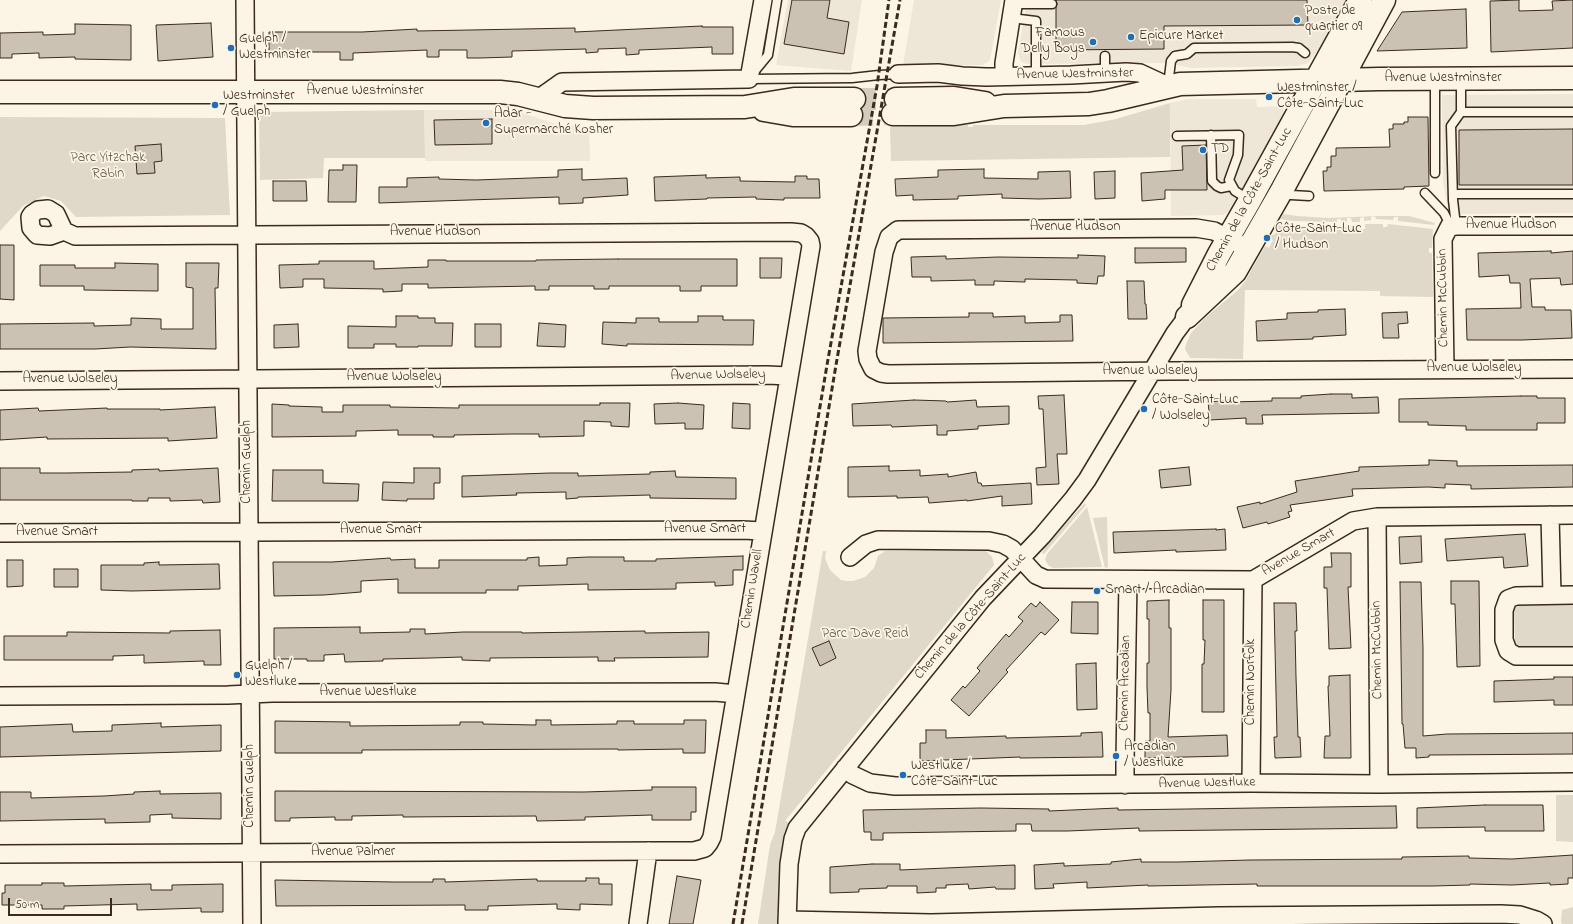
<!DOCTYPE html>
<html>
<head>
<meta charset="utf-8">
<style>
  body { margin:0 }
  #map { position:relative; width:1573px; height:924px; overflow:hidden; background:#fcf5e5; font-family:"Indie Flower",sans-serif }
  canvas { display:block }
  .scale { position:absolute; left:8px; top:898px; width:104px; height:18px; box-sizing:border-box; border:2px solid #3b2a1e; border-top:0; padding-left:5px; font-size:12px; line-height:14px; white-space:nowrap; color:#3b2a1e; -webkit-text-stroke:3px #fcf5e5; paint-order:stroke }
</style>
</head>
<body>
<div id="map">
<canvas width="1573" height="924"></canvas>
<div class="scale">50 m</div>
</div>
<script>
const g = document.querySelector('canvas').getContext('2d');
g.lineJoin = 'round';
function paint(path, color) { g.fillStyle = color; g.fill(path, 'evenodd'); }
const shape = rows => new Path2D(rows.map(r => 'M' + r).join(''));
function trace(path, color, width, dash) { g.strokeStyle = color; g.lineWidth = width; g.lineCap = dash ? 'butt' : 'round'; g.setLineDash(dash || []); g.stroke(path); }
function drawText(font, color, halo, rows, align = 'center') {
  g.font = font + ' "Indie Flower",sans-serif'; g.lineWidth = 3.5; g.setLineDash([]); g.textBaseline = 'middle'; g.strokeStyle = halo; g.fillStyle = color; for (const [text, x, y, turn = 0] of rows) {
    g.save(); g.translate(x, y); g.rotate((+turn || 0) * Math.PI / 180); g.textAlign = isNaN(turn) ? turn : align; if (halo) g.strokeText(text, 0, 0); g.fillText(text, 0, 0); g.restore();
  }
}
const built = shape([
  [788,0,862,0,851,71,776,65],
  [914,0,1001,0,990,60,983,65,903,65],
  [1027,0,1345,0,1318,50,1308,63,1297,66,1192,68,1165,63,1028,64,1023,63,1020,60,1018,53],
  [1573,94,1573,213,1449,214,1443,182,1442,95],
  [1188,99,1256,99,1257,107,1283,106,1284,113,1282,118,1232,209,1224,215,1171,216,1170,103],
  [424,110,507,110,520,112,558,125,589,127,590,161,425,161]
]);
const green = shape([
  [1170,103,1170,157,891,161,890,127,968,125,968,127,973,127,973,125,1084,125,1116,119],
  [424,110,425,158,324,158,323,178,260,180,259,117,264,112],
  [0,117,225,118,230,215,76,217,61,201,44,196,23,206,0,231],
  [1283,214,1297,216,1328,218,1378,216,1409,216,1435,223,1434,225,1398,221,1398,217,1394,217,1393,220,1376,219,1375,216,1371,217,1371,220,1364,221,1364,217,1360,218,1360,222,1352,222,1351,218,1347,218,1347,222,1342,223,1341,219,1337,219,1337,222,1293,221,1280,219],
  [1278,223,1301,226,1338,226,1338,229,1342,229,1342,227,1359,225,1360,229,1365,229,1365,224,1383,224,1383,227,1387,227,1388,224,1433,229,1432,248,1429,248,1429,253,1432,253,1433,297,1380,296,1380,291,1245,290,1243,359,1190,358,1185,349,1186,344,1191,333,1206,317,1238,290,1246,280,1265,246,1269,248,1273,240,1269,238,1272,235,1274,235,1276,232,1274,230],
  [1085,503,1086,505,1044,554,1042,553,1045,546],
  [1087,507,1102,567,1053,568,1049,566,1045,560,1047,554],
  [1107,517,1108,567,1105,568,1093,518],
  [971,549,985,550,992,557,994,565,785,821,788,822,783,845,780,924,758,924,770,845,775,832,823,551,826,551,825,558,830,570,841,580,847,581,853,581,865,577,874,568,878,556,885,551],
  [1573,603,1573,646,1519,647,1515,643,1514,609,1518,604],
  [1556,795,1573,795,1573,842,1556,841],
  [1573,907,1573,924,1562,924,1561,922,1562,910]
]);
const building = shape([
  [792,0,830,0,827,18,849,22,844,54,784,44,792,0],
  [1056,0,1307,0,1308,25,1164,26,1164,49,1056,50,1056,8,1057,4,1056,0],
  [1519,0,1519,11,1553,10,1552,1,1573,0,1573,48,1491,52,1490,1,1519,0],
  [1466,9,1467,48,1377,51,1402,12,1466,9],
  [211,23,213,57,158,61,156,25,211,23],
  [75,24,131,25,131,60,75,59,75,57,39,58,39,53,12,54,12,58,0,58,0,33,43,32,43,35,75,34,75,24],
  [702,26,702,27,733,27,733,54,712,54,712,47,639,50,639,54,626,55,626,48,598,49,598,52,586,53,586,49,512,51,512,57,480,58,467,58,467,50,439,50,439,57,427,57,427,50,353,53,353,60,340,60,340,52,290,52,290,55,269,55,269,32,362,32,417,29,417,31,575,28,575,32,702,26],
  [1408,117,1428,117,1429,186,1404,187,1404,189,1324,191,1323,171,1327,171,1327,167,1331,167,1331,156,1336,156,1336,148,1390,147,1389,129,1393,129,1393,124,1404,124,1404,122,1408,122,1408,117],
  [492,119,492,144,435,145,434,120,492,119],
  [1573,129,1573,185,1459,185,1459,130,1573,129],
  [161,144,162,161,154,162,155,173,137,174,135,146,161,144],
  [1206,145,1207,190,1165,190,1165,199,1142,201,1141,173,1183,170,1182,146,1206,145],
  [343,165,357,165,356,202,328,202,329,170,343,170,343,165],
  [582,169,582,180,627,178,628,195,583,198,583,203,559,204,559,197,379,203,379,187,407,187,407,178,439,177,439,179,476,180,558,177,558,170,582,169],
  [984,169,984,178,1038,179,1038,172,1070,171,1071,198,1039,199,1002,198,1002,194,958,196,958,199,913,200,913,195,896,196,895,179,938,177,938,170,984,169],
  [1115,171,1115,198,1095,199,1094,172,1115,171],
  [706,175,706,178,740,177,740,181,795,182,795,176,807,176,807,179,819,179,820,198,784,198,784,200,756,199,756,197,707,198,707,199,655,201,654,177,706,175],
  [273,181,306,181,307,201,273,201,273,181],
  [0,245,14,245,14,300,0,299,0,245],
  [1135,248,1186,248,1186,262,1135,263,1135,248],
  [1551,251,1551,253,1573,251,1573,284,1561,285,1560,278,1530,279,1532,307,1545,307,1545,310,1571,310,1572,338,1522,340,1467,340,1466,309,1521,308,1520,283,1510,283,1509,275,1479,277,1478,253,1551,251],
  [1078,255,1105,256,1104,276,1098,276,1097,284,1077,283,1077,280,1025,279,1025,282,994,281,994,285,975,285,975,280,931,281,931,277,912,277,911,257,946,256,946,259,998,257,1078,258,1078,255],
  [760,258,782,258,781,278,760,278,760,258],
  [618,259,737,259,737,286,701,286,701,291,680,291,680,286,609,286,609,289,594,289,594,286,549,286,549,290,535,290,535,286,428,288,428,284,402,284,402,291,383,292,383,289,324,288,324,279,303,279,303,287,280,288,279,265,319,264,319,261,374,261,374,269,428,267,428,260,446,260,446,261,536,261,536,260,618,259],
  [115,263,158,264,158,291,84,290,84,286,40,286,40,265,75,265,75,268,115,268,115,263],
  [186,263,219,263,218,288,215,288,216,349,130,347,95,349,0,349,0,324,94,323,94,326,131,325,131,318,161,319,161,329,193,329,193,288,186,287,186,263],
  [1127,281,1144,281,1145,304,1146,304,1147,319,1128,319,1127,281],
  [1345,309,1346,335,1313,337,1313,339,1257,341,1256,321,1287,319,1287,313,1318,312,1318,310,1345,309],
  [1407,312,1408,323,1398,324,1399,338,1383,338,1382,313,1407,312],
  [969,313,993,313,993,317,1025,316,1025,323,1060,322,1060,315,1072,315,1073,341,883,343,883,318,969,317,969,313],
  [396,316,418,316,418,318,435,318,435,323,453,323,452,346,418,346,418,347,396,347,396,344,374,344,374,348,348,348,348,326,396,327,396,316],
  [698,316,723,316,723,320,754,320,753,345,627,344,627,346,602,344,603,322,636,323,636,318,659,318,659,322,698,322,698,316],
  [539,323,566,325,565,347,537,346,539,323],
  [298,324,299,347,274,348,274,325,298,324],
  [475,324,501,324,501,347,475,347,475,324],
  [1331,394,1352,394,1352,398,1378,397,1379,413,1262,415,1263,424,1246,424,1246,418,1210,420,1208,402,1229,400,1229,402,1272,401,1272,398,1301,398,1301,396,1331,394],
  [1064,395,1067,454,1057,454,1059,484,1037,485,1036,468,1046,467,1043,409,1039,409,1038,396,1064,395],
  [1521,396,1537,396,1537,398,1565,398,1565,423,1537,423,1537,430,1466,430,1466,426,1428,425,1428,422,1399,422,1399,399,1521,396],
  [914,400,946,401,947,402,976,400,977,407,1009,406,1009,424,978,426,978,429,947,431,947,435,937,435,937,425,892,427,891,425,853,426,852,404,914,400],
  [600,403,630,403,629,427,611,426,611,422,584,421,584,436,539,437,539,434,511,434,454,435,454,437,433,437,433,435,398,435,398,430,356,431,356,436,272,437,272,404,289,405,289,406,322,407,322,412,343,412,343,405,390,405,390,407,459,408,459,405,600,405,600,403],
  [678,403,704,405,703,429,685,429,685,423,655,424,654,404,678,403],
  [733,403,750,404,750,429,732,428,733,403],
  [215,407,217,438,168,441,168,438,47,439,47,437,0,440,0,410,38,408,39,411,107,408,107,409,160,409,160,410,215,407],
  [1429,460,1457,461,1457,466,1573,465,1573,487,1471,489,1471,485,1445,484,1445,488,1428,487,1352,489,1353,496,1290,505,1292,511,1288,512,1290,517,1268,524,1267,522,1243,528,1237,507,1260,502,1260,504,1297,492,1295,481,1359,471,1359,467,1429,465,1429,460],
  [889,466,889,471,920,470,920,476,948,474,948,477,976,472,978,483,981,483,982,486,1031,483,1032,504,1002,506,1002,496,967,501,967,500,929,503,928,497,897,498,897,496,848,497,848,467,889,466],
  [1189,467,1191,485,1161,488,1159,470,1189,467],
  [0,468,40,468,40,473,66,473,132,472,132,470,159,469,159,471,218,468,220,502,203,503,202,500,170,501,170,498,148,498,148,501,132,501,132,500,0,500,0,468],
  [414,468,440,468,440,483,434,483,434,499,407,499,407,501,382,500,383,482,414,483,414,468],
  [273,470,323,470,323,483,359,484,358,501,272,501,273,470],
  [675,471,676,477,736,478,736,499,650,498,650,495,578,497,578,498,566,499,566,492,516,493,517,495,462,497,462,476,550,473,578,473,578,476,650,474,650,472,675,471],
  [1216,529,1216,530,1225,529,1226,550,1176,552,1176,550,1114,553,1113,532,1216,529],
  [1525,534,1528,566,1504,568,1503,557,1447,561,1445,539,1525,534],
  [1421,536,1422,562,1400,564,1399,537,1421,536],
  [1331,553,1351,553,1351,587,1348,587,1351,648,1329,649,1327,588,1324,588,1324,567,1332,567,1331,553],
  [743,556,743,570,733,570,733,585,715,586,715,582,676,583,676,589,588,590,588,584,518,586,518,590,486,590,486,593,398,593,398,579,361,581,361,592,324,595,274,596,273,562,332,562,390,558,391,560,415,559,415,568,439,568,439,560,527,560,527,558,539,557,539,566,567,565,567,558,588,557,624,557,624,561,656,561,656,559,743,556],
  [7,560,23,560,23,586,7,587,7,560],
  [159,562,159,565,219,564,220,589,132,591,101,590,101,565,144,565,144,563,159,562],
  [54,569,78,569,78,587,54,587,54,569],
  [1451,581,1479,581,1480,666,1457,667,1455,604,1451,604,1451,581],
  [1400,582,1421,582,1423,648,1423,736,1447,734,1573,733,1573,754,1429,755,1429,757,1416,758,1416,748,1405,748,1403,724,1402,724,1400,582],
  [1169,600,1169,628,1171,628,1171,690,1168,737,1227,735,1228,756,1145,758,1145,741,1150,741,1150,713,1148,713,1147,687,1147,663,1149,663,1149,619,1147,619,1147,601,1169,600],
  [1203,600,1224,600,1224,712,1202,712,1202,664,1204,664,1205,640,1203,640,1203,600],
  [1040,602,1059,620,1045,635,1041,632,1006,670,1008,672,969,716,951,700,963,686,965,688,980,671,977,668,1006,634,1009,637,1023,621,1018,617,1031,603,1036,607,1040,602],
  [1072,602,1098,602,1098,634,1071,633,1072,602],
  [1274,603,1296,603,1297,631,1295,631,1296,677,1298,737,1300,737,1301,757,1275,758,1274,737,1277,737,1274,603],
  [360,627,360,633,410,632,410,629,425,629,425,634,463,632,522,632,522,633,645,631,645,633,709,632,708,657,614,658,615,661,598,661,598,657,490,658,490,661,462,660,462,657,431,658,383,659,383,661,345,662,344,654,324,655,324,661,307,661,307,659,274,659,274,628,360,627],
  [220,630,221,665,204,665,204,661,144,663,144,655,113,656,113,660,4,660,4,636,67,636,67,632,170,633,170,631,220,630],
  [829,641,836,658,820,666,812,648,829,641],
  [1096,663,1097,709,1077,710,1076,664,1096,663],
  [1350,675,1351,758,1324,758,1325,736,1330,736,1328,686,1329,686,1329,676,1350,675],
  [1554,677,1573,677,1573,705,1554,705,1554,700,1494,702,1494,681,1554,679,1554,677],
  [536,720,551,720,551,725,617,724,617,721,634,721,634,724,684,724,684,720,706,720,705,753,683,753,683,749,618,750,618,749,362,750,362,753,275,753,275,721,350,722,350,726,460,725,460,722,483,722,483,724,536,725,536,720],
  [161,723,161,727,221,725,221,751,0,757,0,727,72,724,73,732,112,731,112,725,161,723],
  [926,730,946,730,946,738,1006,736,1006,738,1081,736,1081,733,1102,732,1103,757,1020,758,1020,757,920,761,920,743,926,743,926,730],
  [652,787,696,787,696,812,691,812,691,820,652,820,652,815,585,817,585,820,537,821,536,816,403,817,403,815,352,816,352,820,335,820,335,817,290,818,290,821,275,821,275,791,584,792,652,790,652,787],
  [160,791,160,794,221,793,221,819,172,818,172,814,150,815,150,822,105,823,105,819,0,821,0,792,31,792,31,798,104,796,134,794,134,792,160,791],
  [1485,805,1543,805,1544,831,1485,831,1485,827,1417,828,1417,808,1485,805],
  [1396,806,1397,828,1139,831,1139,828,1068,831,1032,831,1031,824,1016,824,1016,831,883,833,883,840,871,840,871,832,864,832,863,810,981,808,1049,809,1049,811,1118,808,1118,810,1396,806],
  [1573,855,1573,878,1568,878,1568,884,1550,885,1550,883,1512,885,1470,884,1470,885,1433,886,1257,886,1257,884,1148,886,1148,885,1087,888,1087,882,1053,884,1054,888,1035,889,1034,865,1064,863,1064,866,1111,864,1111,862,1141,859,1141,862,1178,862,1250,860,1402,859,1402,857,1469,856,1469,858,1512,859,1573,855],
  [872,864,900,864,900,870,1015,865,1015,889,996,889,995,887,969,889,968,884,946,885,946,888,936,888,936,892,917,893,917,886,887,886,887,888,859,889,859,892,830,893,830,867,872,864],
  [677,876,701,880,693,924,669,924,677,876],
  [586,878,599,878,599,884,612,884,612,905,580,904,580,910,557,909,557,904,488,906,488,910,465,910,465,905,276,906,275,880,395,882,433,882,433,879,445,879,445,882,537,879,537,881,586,881,586,878],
  [42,883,64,883,64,886,151,884,151,890,172,890,172,885,223,884,223,912,201,912,201,908,137,910,137,904,64,906,64,909,42,909,42,905,2,905,2,893,5,893,5,885,42,885,42,883]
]);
const secondaryTunnel = shape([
  [854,99,896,99],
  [851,115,893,114]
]);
const lane = shape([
  [1013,4,1052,4],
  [1011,18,1036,21,1036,75],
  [1105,56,1105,73],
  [754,72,768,55,777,0],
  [749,79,852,78,879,75,898,74],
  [1461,80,1461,112,1573,112],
  [1168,85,1171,61,1175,56,1187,54,1194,48,1292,47,1299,48,1305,53],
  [1211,135,1212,181,1217,186,1221,188,1231,186],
  [1177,136,1239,135,1238,155,1229,180,1235,191,1250,200],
  [1435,173,1435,80],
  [1282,191,1291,195,1309,196],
  [1425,193,1444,213,1448,221,1449,227],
  [1453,194,1573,194],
  [1456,226,1453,200,1451,126,1461,112]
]);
const street = shape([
  [245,0,252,924],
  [898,74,938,73,962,76,986,77,1071,75,1126,72,1140,73,1168,86],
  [1004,76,1004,63,1014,0],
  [538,99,562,82,749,79,763,0],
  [1249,249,1214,231,1196,228,898,230,889,237,884,252,867,351,868,359,873,369,881,373,888,374,1169,371,1573,369],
  [1445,369,1443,239,1449,227,1456,226,1573,226],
  [0,381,767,375,789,376],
  [1550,515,1552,595],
  [1377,517,1379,784],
  [0,533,742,530,763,531],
  [850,557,866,544,878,540,989,541,1003,544,1012,549,1036,575,1045,579,1253,580,1353,521,1377,517,1573,515],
  [1573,595,1516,596,1508,599,1504,610,1504,640,1508,651,1516,656,1573,656],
  [0,696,228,695,272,693,715,692,736,694],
  [845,768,853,775,870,783,895,786,1251,783,1379,784,1573,782],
  [1251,783,1253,580],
  [1125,785,1125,761,1128,580],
  [0,854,663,851,694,851,705,848,709,843,712,837,811,246,810,241,806,236,801,233,791,232,75,236,64,231,56,214,48,209,38,210,32,214,30,217,31,228,37,235,50,236,64,231],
  [787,920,931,923,1219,916,1501,914,1520,915,1536,920,1543,924],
  [638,924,648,851],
  [787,924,789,864,793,839,797,828,983,598,1042,536,1073,499,1087,480,1175,333,1187,317]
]);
const secondary = shape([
  [0,92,500,92,518,94,565,106,593,108,745,107,794,99,854,99],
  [896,99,954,98,985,103],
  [764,110,793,115,851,115],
  [893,114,954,114,1004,106,1089,104,1108,101,1180,84,1379,79,1573,78],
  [1193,305,1219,254,1250,200,1360,0],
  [1187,317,1235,272,1282,190,1384,0]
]);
const rail = shape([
  [733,924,827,365,877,86,889,0],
  [742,924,836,365,900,0]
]);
const markers = [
  [1297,20,4,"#1f6fb2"],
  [1131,37,4,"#1f6fb2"],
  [1093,42,4,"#1f6fb2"],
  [231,48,4,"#1f6fb2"],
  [1269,97,4,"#1f6fb2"],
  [215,105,4,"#1f6fb2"],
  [486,123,4,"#1f6fb2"],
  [1203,150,4,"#1f6fb2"],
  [1267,238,4,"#1f6fb2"],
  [1144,409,4,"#1f6fb2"],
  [1097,591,4,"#1f6fb2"],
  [237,675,4,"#1f6fb2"],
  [1116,756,4,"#1f6fb2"],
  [903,775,4,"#1f6fb2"]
];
const poiNames = [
  ["Poste de",1305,12],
  ["quartier 09",1305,28],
  ["Famous",1085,34,"right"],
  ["Delly Boys",1085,50,"right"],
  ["Epicure Market",1139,37],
  ["Guelph /",239,40],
  ["Westminster",239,56],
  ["Westminster /",1277,89],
  ["Côte-Saint-Luc",1277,105],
  ["Westminster",223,97],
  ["/ Guelph",223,113],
  ["Adar -",494,115],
  ["Supermarché Kosher",494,131],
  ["TD",1211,150],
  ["Côte-Saint-Luc",1275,230],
  ["/ Hudson",1275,246],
  ["Côte-Saint-Luc",1152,401],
  ["/ Wolseley",1152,417],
  ["Smart / Arcadian",1105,591],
  ["Guelph /",245,667],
  ["Westluke",245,683],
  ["Arcadian",1124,748],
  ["/ Westluke",1124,764],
  ["Westluke /",911,767],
  ["Côte-Saint-Luc",911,783]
];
const streetNames = [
  ["Avenue Westminster",1075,75,-1],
  ["Avenue Westminster",1443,79],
  ["Avenue Westminster",365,92],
  ["Chemin de la Côte-Saint-Luc",1250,200,-61],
  ["Avenue Hudson",1511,226],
  ["Avenue Hudson",1075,228],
  ["Avenue Hudson",435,233],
  ["Chemin McCubbin",1444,298,-91],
  ["Avenue Wolseley",1474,369],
  ["Avenue Wolseley",1150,372],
  ["Avenue Wolseley",718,376,-1],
  ["Avenue Wolseley",394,378],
  ["Avenue Wolseley",70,380],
  ["Chemin Guelph",248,462,-90],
  ["Avenue Smart",705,530],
  ["Avenue Smart",381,531],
  ["Avenue Smart",57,533],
  ["Avenue Smart",1299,553,-30],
  ["Chemin Wavell",753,589,-81],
  ["Chemin de la Côte-Saint-Luc",971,617,-49],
  ["Chemin McCubbin",1378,650,-91],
  ["Chemin Norfolk",1252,682,-90],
  ["Chemin Arcadian",1126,683,-89],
  ["Avenue Westluke",368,693],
  ["Avenue Westluke",1207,784,-1],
  ["Chemin Guelph",251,786,-90],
  ["Avenue Palmer",353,853]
];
const parkNames = [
  ["Parc Yitzchak",108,159],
  ["Rabin",108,175],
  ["Parc Dave Reid",865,635]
];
paint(built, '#eee6d6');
paint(green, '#e0d8c8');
paint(building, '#ccc2b3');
trace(building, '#3b2a1e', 1);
trace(secondaryTunnel, '#d5ccbd', 22, [22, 11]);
trace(lane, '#3b2a1e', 11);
trace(street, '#3b2a1e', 20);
trace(secondary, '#3b2a1e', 25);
trace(lane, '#fcf5e5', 8);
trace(street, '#fcf5e5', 17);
trace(secondary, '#fcf5e5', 22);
trace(rail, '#3b2a1e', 3, [6, 3]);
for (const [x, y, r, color] of markers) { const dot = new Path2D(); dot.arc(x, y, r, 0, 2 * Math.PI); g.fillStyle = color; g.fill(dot); trace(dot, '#fcf5e5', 1.5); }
drawText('14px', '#3b2a1e', '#fcf5e5', poiNames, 'left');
drawText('14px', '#3b2a1e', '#fcf5e5', streetNames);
drawText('14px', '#645648', '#fcf5e5', parkNames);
</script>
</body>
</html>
